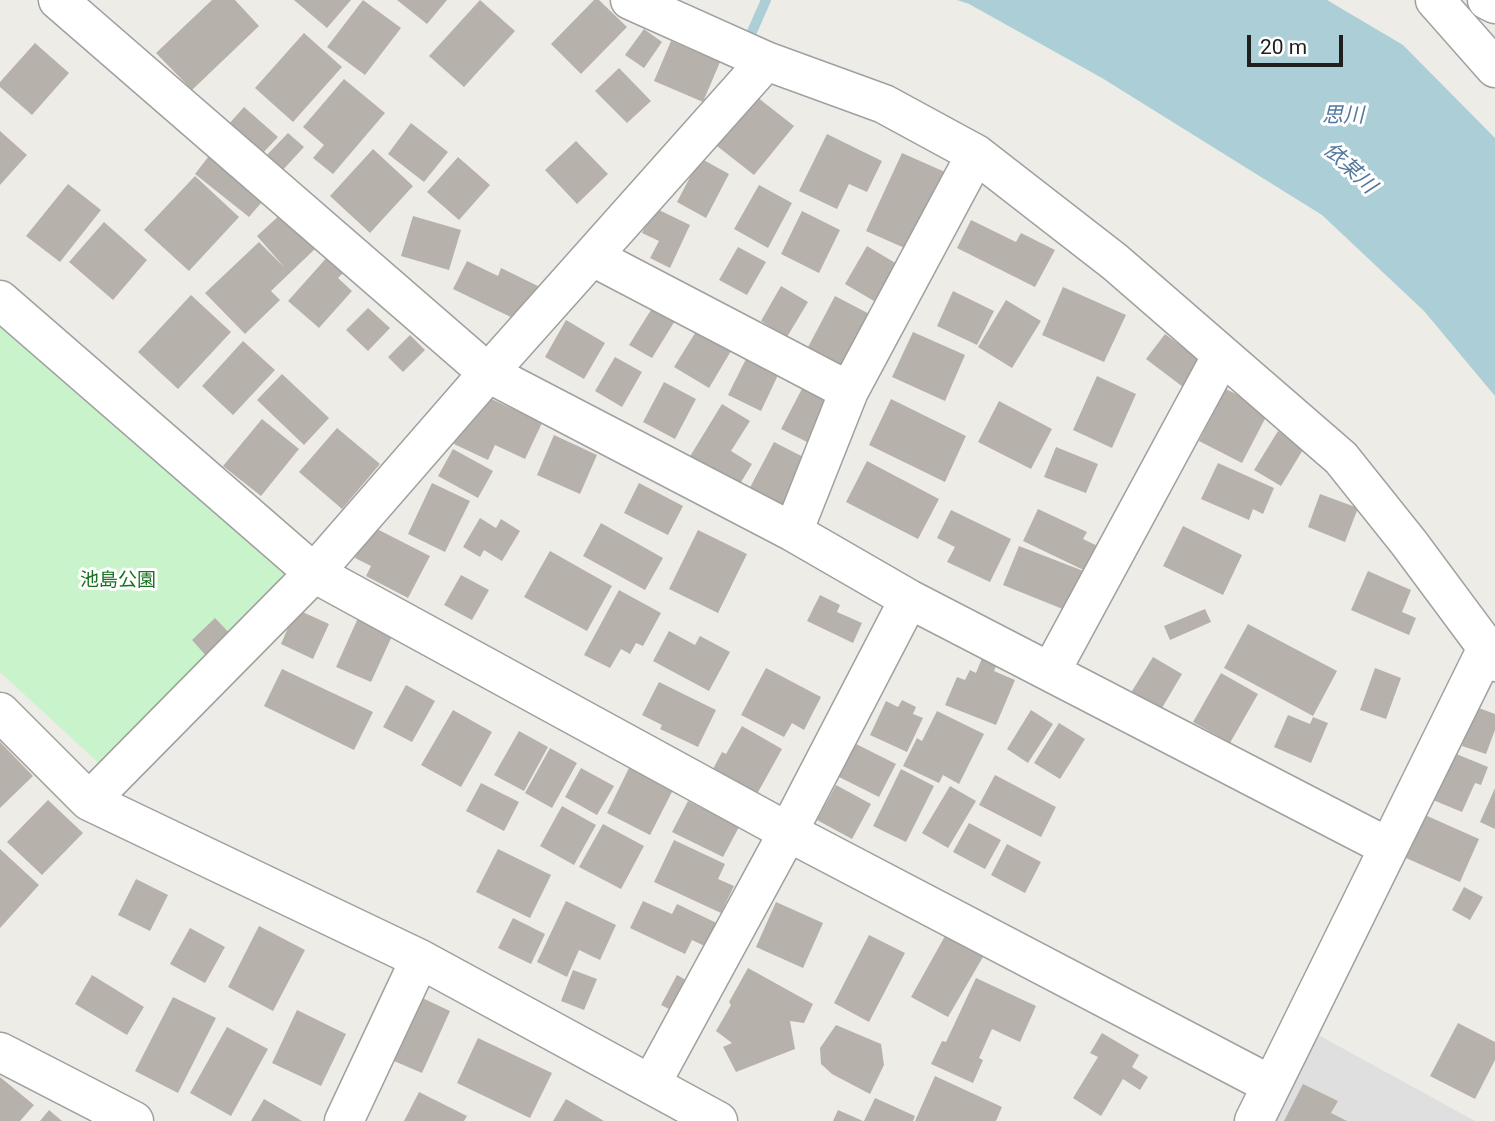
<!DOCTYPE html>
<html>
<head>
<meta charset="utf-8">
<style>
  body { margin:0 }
  #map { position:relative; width:1495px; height:1121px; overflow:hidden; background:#eeece6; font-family:Roboto,sans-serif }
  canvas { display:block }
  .scale { position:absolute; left:1247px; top:35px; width:96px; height:32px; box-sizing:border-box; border:4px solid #1f1f1f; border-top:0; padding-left:9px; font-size:21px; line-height:24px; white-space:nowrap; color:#1f1f1f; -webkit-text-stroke:5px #fff; paint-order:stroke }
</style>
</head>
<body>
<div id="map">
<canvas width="1495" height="1121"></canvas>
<div class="scale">20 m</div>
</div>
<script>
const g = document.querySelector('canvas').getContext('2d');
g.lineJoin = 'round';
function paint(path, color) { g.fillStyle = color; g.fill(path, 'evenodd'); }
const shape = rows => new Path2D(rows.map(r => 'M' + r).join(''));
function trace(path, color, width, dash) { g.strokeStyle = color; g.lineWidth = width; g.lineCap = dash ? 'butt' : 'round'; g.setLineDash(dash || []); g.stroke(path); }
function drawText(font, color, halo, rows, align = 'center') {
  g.font = font + ' Roboto,"Noto Sans JP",sans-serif'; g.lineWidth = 6; g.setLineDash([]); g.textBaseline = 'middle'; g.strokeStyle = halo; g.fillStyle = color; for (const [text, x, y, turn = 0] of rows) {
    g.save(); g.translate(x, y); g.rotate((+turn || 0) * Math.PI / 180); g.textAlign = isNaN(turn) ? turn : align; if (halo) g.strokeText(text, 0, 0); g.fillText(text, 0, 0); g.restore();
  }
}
const park = shape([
  [0,319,287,574,104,768,0,672]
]);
const parking = shape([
  [1302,1026,1475,1121,1254,1121]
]);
const water = shape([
  [957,0,1327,0,1403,45,1495,138,1495,396,1424,311,1322,215,1102,78,969,4]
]);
const stream = shape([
  [751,34,766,0]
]);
const building = shape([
  [212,0,235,0,259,26,192,90,156,53],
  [294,0,351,0,327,28],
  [363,0,401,28,365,75,327,47],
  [397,0,447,0,427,24],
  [480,0,515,31,464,87,429,56],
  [594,0,599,0,627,27,581,74,551,44],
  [644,29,662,42,644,68,625,55],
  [304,33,342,67,293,122,255,88],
  [671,41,720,62,703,102,654,81],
  [35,43,69,73,32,115,0,87,0,82],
  [619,68,651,101,627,123,595,91],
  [344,79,385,113,333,174,313,158,324,145,303,127],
  [757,97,794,126,754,175,717,146],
  [244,107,278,137,261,155,228,125],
  [411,123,448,152,424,182,388,154],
  [0,131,27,155,0,185],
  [288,133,304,147,280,173,264,158],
  [827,134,882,161,867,192,849,184,837,209,799,191],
  [576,141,608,174,577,204,545,170],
  [373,149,413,186,370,233,330,196],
  [212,152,267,196,249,217,195,174],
  [902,153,945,172,909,250,866,231],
  [458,157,490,185,459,220,427,192],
  [700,158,729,174,706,218,677,202],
  [195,176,239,217,189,271,144,230],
  [68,184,101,210,60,262,26,236],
  [759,185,792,203,768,248,734,229],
  [653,207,690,225,670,268,650,258,659,241,642,233],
  [284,211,317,247,271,291,280,300,245,334,205,293,259,242,285,268,257,236],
  [802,211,840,230,819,273,781,254],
  [413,216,461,230,449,270,401,256],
  [971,220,1016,242,1021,233,1055,250,1035,287,957,248],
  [104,222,147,260,113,300,69,262],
  [867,246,897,264,874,301,845,284],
  [738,247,766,262,747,295,719,280],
  [329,255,346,270,338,278,352,291,319,328,288,301],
  [467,261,498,276,501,268,540,287,523,323,453,289],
  [781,286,808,302,787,337,761,321],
  [1063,287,1126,315,1104,362,1042,335],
  [953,291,994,311,977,345,937,326],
  [191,295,231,332,178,389,138,352],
  [835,296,879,319,851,372,807,349],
  [1006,300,1041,321,1012,368,978,347],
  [656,302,678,316,652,358,629,345],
  [368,308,390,328,368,351,346,330],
  [566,320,605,343,584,379,545,357],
  [697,330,731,351,709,388,674,367],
  [913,332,965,355,945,401,892,377],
  [1165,334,1203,362,1183,387,1146,359],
  [410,335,425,350,403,372,388,357],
  [243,341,275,370,233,415,202,386],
  [615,357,642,372,622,407,595,391],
  [747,357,779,373,761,411,728,395],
  [282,374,329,418,304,445,257,400],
  [1097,376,1136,394,1112,448,1073,430],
  [806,381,841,400,817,447,781,429],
  [664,382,696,399,675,439,643,422],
  [1226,389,1269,411,1242,463,1199,441],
  [479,393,542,423,525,459,495,445,488,460,454,444],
  [891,399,966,436,945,482,869,445],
  [999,401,1052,429,1031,469,978,442],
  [722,404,750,421,731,451,752,464,738,487,689,458],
  [262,419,299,449,261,496,223,466],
  [337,428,380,464,342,509,299,472],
  [1278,431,1304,448,1281,486,1254,470],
  [554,435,597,455,580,494,537,475],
  [774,442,817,464,788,517,746,495],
  [1056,447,1098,464,1086,493,1044,477],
  [453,449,493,471,478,498,438,476],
  [867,461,939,499,918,539,846,502],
  [1218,463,1274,488,1263,514,1253,509,1249,520,1201,499],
  [432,483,470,501,445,552,408,534],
  [639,483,683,506,668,535,624,513],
  [1320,494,1358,508,1345,542,1308,527],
  [1038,509,1087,532,1083,539,1106,550,1094,575,1023,541],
  [951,510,1011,539,990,582,947,562,955,547,937,538],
  [480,518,496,528,501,519,520,531,502,561,484,550,480,557,463,547],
  [601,523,663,558,645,590,583,556],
  [371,526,430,556,408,598,366,576,371,566,355,558],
  [1183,526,1242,555,1223,595,1163,566],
  [698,530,747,554,718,613,669,589],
  [1019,546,1086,572,1070,612,1003,585],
  [550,551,612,586,587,631,524,597],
  [1368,571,1411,590,1402,612,1416,618,1409,635,1351,610],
  [461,575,489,590,472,620,444,605],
  [619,590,661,613,643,646,636,643,630,654,621,649,610,668,584,655],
  [820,595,840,605,837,612,862,623,853,643,807,621],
  [296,609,329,624,313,659,281,644],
  [1205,609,1211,622,1170,640,1164,626],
  [215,618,233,637,209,659,192,640],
  [358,618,393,634,371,682,336,667],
  [1248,624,1337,671,1313,716,1224,668],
  [669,631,695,645,700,636,730,652,709,691,653,661],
  [1153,657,1182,674,1159,713,1129,696],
  [982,658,997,664,994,671,1015,680,996,725,945,705,957,677,965,680,970,670,976,673],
  [766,668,821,697,804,730,792,723,784,737,741,715],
  [1375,668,1401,678,1386,719,1360,710],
  [282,669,373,712,354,750,264,706],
  [1221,673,1258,694,1230,743,1193,722],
  [659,682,716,710,698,747,660,729,662,725,642,715],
  [406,685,435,701,412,742,383,727],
  [902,700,916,707,913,714,923,718,907,752,870,735,886,701,898,707],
  [1476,707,1495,714,1495,730,1486,754,1462,746],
  [453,710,492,732,461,787,421,765],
  [1031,710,1053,724,1028,763,1007,749],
  [937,711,984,734,959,784,943,775,939,783,903,766,917,738,922,741],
  [1288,715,1310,724,1313,717,1328,723,1311,763,1274,747],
  [1059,723,1085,739,1060,779,1034,763],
  [742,726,782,749,757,794,713,769,722,752,726,754],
  [519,731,548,747,524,791,494,775],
  [850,741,896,764,879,797,833,774],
  [0,742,33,776,0,808],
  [550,748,577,763,552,808,525,793],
  [1454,753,1488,767,1481,785,1475,783,1462,812,1433,800],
  [581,768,614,786,597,815,565,797],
  [629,768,673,790,650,835,607,813],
  [901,769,934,786,906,842,873,826],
  [995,775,1056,807,1041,837,979,805],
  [481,783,519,802,504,831,466,811],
  [836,785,871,804,852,839,817,820],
  [950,786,976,801,948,848,922,833],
  [1495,788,1495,829,1480,822],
  [48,800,83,833,42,875,7,842],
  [688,801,739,827,723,857,672,832],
  [562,806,596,825,574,865,540,846],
  [1416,811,1479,839,1460,882,1397,854],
  [969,823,1001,840,985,869,953,852],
  [603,824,644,846,621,889,579,867],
  [674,840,725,864,718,879,734,886,721,913,654,882],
  [1007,844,1041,862,1025,893,991,875],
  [0,849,39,885,0,928],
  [498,849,551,875,530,918,476,892],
  [136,879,168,895,150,931,118,915],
  [1464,887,1483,897,1470,920,1452,910],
  [566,901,616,925,600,960,579,950,567,977,537,962],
  [643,901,672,914,677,904,727,928,715,951,692,940,685,954,630,928],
  [776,902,823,923,803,968,756,947],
  [513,918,545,934,531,964,498,948],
  [259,926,305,950,273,1011,228,987],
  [190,928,225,947,205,983,170,964],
  [869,935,905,953,869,1022,834,1003],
  [945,936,983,957,948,1017,911,997],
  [748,968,813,1004,804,1023,790,1021,795,1049,736,1072,723,1047,732,1043,716,1031,731,1005,729,1002],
  [573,970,597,979,584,1010,561,1001],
  [92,975,144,1007,127,1035,75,1004],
  [677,975,695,985,679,1014,661,1005],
  [976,978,1036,1006,1020,1042,992,1029,979,1058,983,1060,973,1083,931,1064,942,1041,946,1042],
  [416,995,450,1011,422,1073,387,1058],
  [173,997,216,1018,178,1093,135,1071],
  [297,1010,346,1034,321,1086,272,1063],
  [1458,1023,1495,1042,1495,1060,1475,1099,1430,1076],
  [836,1025,881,1044,884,1065,870,1094,832,1074,821,1064,820,1048],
  [227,1027,268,1049,231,1116,190,1093],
  [1102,1033,1139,1055,1132,1067,1148,1077,1140,1090,1123,1079,1101,1116,1073,1098,1098,1057,1090,1053],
  [478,1038,552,1073,530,1118,457,1083],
  [935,1076,1002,1107,996,1121,915,1121],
  [0,1077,34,1105,20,1121,0,1121],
  [1303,1084,1338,1101,1331,1113,1347,1121,1284,1121],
  [419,1092,467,1116,464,1121,404,1121],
  [875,1098,915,1116,913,1121,864,1121],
  [264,1099,302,1121,251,1121],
  [566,1099,604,1121,553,1121],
  [49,1110,62,1121,40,1121],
  [838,1110,863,1121,833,1121]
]);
const minor = shape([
  [58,0,488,373,793,532,909,599,1388,847],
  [630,0,766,61,884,104,976,154,1115,262,1341,458,1409,543,1487,648,1495,662],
  [1435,0,1495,68],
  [1487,0,1495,4],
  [593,257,849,391],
  [0,300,314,573,788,832,1271,1085],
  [793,532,849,391,976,154],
  [1051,671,1222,355],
  [0,712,89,801,420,959,718,1121],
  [89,801,314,573,488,373,766,61],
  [0,1052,134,1121],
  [651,1084,788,832,909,599],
  [344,1121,420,959],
  [1254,1121,1487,648]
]);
const parkNames = [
  ["池島公園",118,581]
];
const waterNames = [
  ["思川",1343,117],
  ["依某川",1349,169,43]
];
paint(park, '#c8f3cb');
paint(parking, '#dfdfdf');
paint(water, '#acced7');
trace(stream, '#acced7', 10);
paint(building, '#b7b1ac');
trace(minor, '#a0a0a0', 41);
trace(minor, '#fff', 38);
drawText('19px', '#18721f', '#fff', parkNames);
drawText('italic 21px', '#53799d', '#fff', waterNames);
</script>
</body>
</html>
